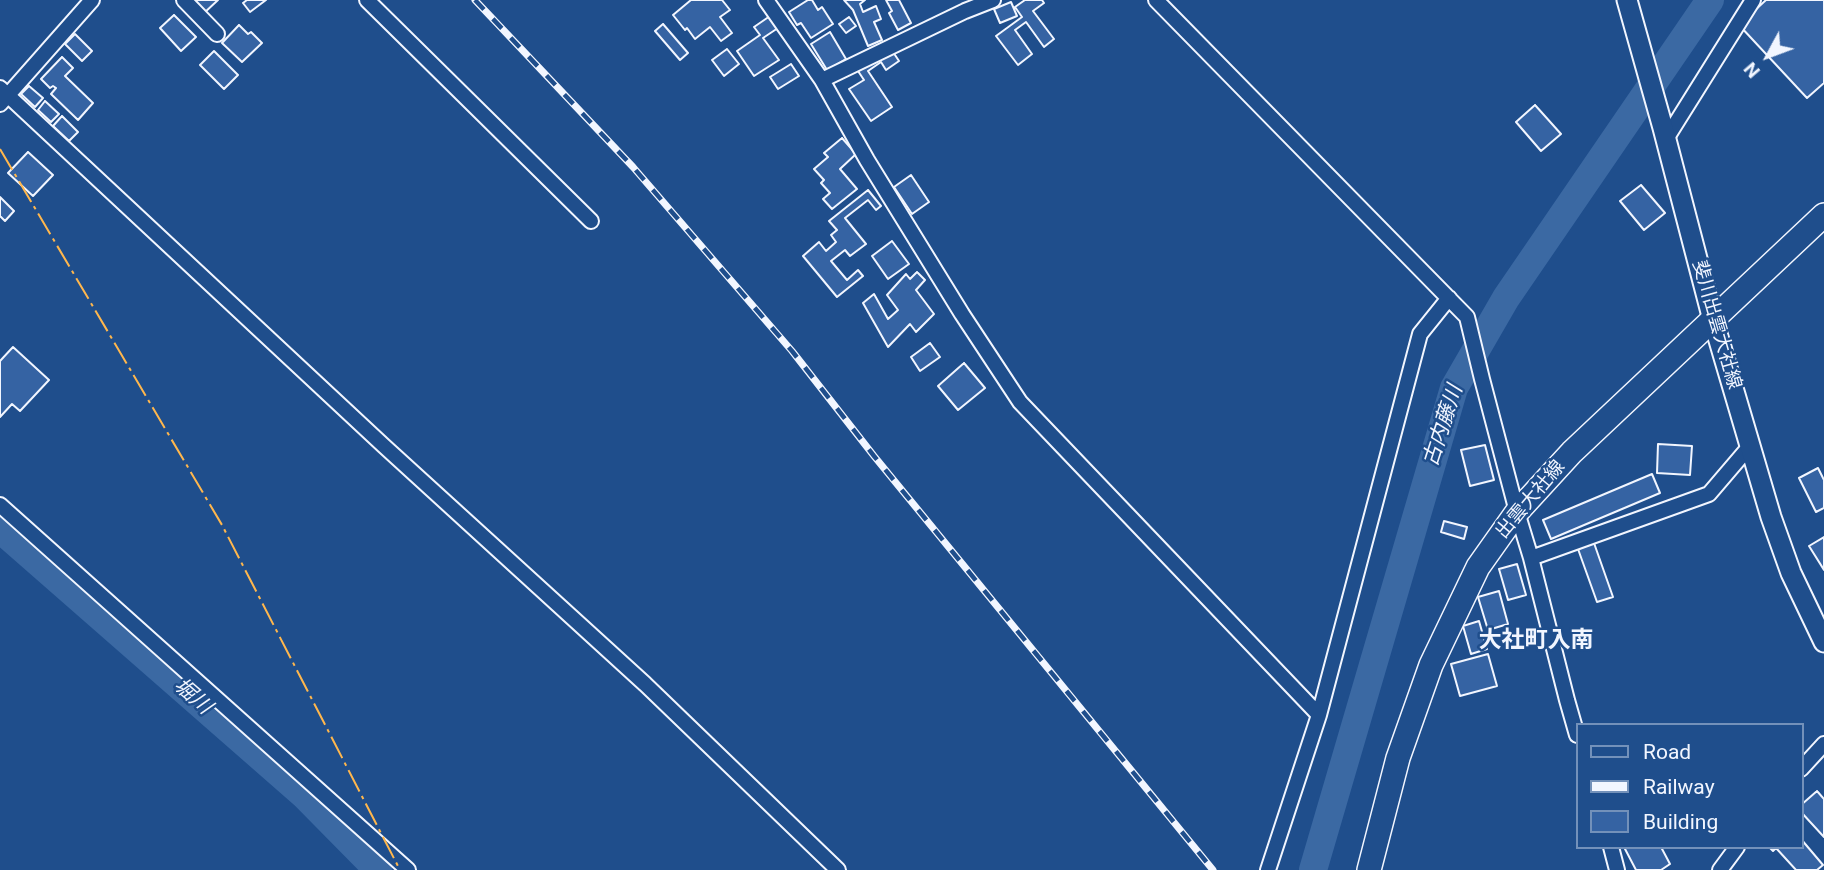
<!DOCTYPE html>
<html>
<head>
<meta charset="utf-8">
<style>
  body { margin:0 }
  #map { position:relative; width:1824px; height:870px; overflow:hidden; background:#1f4e8c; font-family:Roboto,sans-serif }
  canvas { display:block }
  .legend { position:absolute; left:1576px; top:723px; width:228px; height:126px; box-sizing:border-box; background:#1f4e8c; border:2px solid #7391ba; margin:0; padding:9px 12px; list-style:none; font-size:21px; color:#f2f6ff }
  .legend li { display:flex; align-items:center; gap:14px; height:35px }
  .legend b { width:35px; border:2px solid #7391ba }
  .north { position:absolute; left:1733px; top:21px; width:70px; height:70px; -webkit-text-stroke:5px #1f4e8c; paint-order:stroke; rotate:229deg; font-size:19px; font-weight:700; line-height:28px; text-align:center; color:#f2f6ff }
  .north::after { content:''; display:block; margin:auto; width:24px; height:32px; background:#f2f6ff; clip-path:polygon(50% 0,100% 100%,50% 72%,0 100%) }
</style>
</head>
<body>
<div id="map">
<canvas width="1824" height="870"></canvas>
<ul class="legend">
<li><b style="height:9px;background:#1f4e8c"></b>Road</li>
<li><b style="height:9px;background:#f2f6ff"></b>Railway</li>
<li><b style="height:19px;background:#3563a3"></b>Building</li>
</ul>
<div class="north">N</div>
</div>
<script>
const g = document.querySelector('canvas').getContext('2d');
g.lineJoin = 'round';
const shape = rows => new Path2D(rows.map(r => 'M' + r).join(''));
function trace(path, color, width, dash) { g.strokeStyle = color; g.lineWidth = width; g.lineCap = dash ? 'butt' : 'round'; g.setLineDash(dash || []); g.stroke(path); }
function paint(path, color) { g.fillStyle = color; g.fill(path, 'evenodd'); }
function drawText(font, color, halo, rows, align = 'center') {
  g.font = font + ' Roboto,"Noto Sans JP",sans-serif'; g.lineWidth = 5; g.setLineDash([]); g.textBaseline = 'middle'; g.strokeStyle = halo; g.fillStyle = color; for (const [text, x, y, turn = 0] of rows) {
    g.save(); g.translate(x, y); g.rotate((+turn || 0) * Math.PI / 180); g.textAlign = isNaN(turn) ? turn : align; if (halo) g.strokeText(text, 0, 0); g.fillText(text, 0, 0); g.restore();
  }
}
const river = shape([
  [0,529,304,795,378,870],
  [1313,870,1454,388,1506,298,1710,0]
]);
const building = shape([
  [189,0,218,0,203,14,189,0],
  [247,0,266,0,250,12,243,3,247,0],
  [691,0,722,0,730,10,720,17,732,33,721,41,710,27,695,39,687,28,685,30,673,15,691,0],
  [808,0,812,0,818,10,822,7,833,24,811,38,801,23,797,25,789,12,808,0],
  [844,0,865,0,860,4,863,12,876,6,881,19,874,22,882,40,868,46,853,10,844,0],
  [886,0,899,0,911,23,898,30,889,13,892,11,886,0],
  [1025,0,1042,0,1044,3,1033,11,1054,39,1044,47,1026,22,1015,30,1032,54,1018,65,996,36,1022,17,1015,7,1025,0],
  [1766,0,1824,0,1824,83,1807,98,1739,25,1766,0],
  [1011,2,1017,16,1000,23,994,9,1011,2],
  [174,15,196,37,181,51,160,28,174,15],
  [770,16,778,28,763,38,779,60,754,76,737,51,760,35,754,27,770,16],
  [849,17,856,26,846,33,839,24,849,17],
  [663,24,688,53,680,60,655,31,663,24],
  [239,25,248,34,251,32,262,43,242,62,222,43,239,25],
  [830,32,846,59,827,70,811,44,830,32],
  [75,34,92,51,82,61,65,44,75,34],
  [727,49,739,64,724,76,712,60,727,49],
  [891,49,899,61,886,70,881,62,868,71,892,107,871,121,849,89,864,80,858,71,891,49],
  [214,51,238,75,224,89,200,65,214,51],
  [62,57,73,68,65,76,93,103,78,120,51,94,56,88,53,86,50,88,41,79,62,57],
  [791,64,799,76,778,89,770,77,791,64],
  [29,86,43,98,35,107,21,94,29,86],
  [45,101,59,114,51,122,38,110,45,101],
  [1535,105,1561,134,1541,151,1516,122,1535,105],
  [62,116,78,132,69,141,53,126,62,116],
  [842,138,856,154,840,169,857,189,832,209,823,199,830,193,821,183,824,180,814,169,828,157,824,153,842,138],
  [28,152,53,175,33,196,8,173,28,152],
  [911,175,929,202,912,214,894,187,911,175],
  [1641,185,1665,213,1644,230,1620,201,1641,185],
  [868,190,881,206,876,210,868,200,845,218,866,244,850,256,845,250,831,261,847,280,858,270,863,276,837,297,803,256,819,242,826,251,836,242,831,235,837,230,829,221,868,190],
  [0,197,14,211,5,221,0,216,0,197],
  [892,241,909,264,888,279,872,256,892,241],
  [917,272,925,280,916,290,934,314,916,332,910,324,888,347,863,303,874,294,888,319,898,310,887,295,906,274,910,279,917,272],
  [930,343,940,357,920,371,911,357,930,343],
  [13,347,49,380,20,411,12,404,0,417,0,361,13,347],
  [964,363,985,388,958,410,938,386,964,363],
  [1658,444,1692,446,1690,475,1657,473,1658,444],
  [1485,445,1494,480,1470,486,1461,450,1485,445],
  [1818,468,1824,480,1824,508,1816,512,1799,478,1818,468],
  [1652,474,1660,493,1551,539,1543,520,1652,474],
  [1444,521,1467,527,1464,539,1441,532,1444,521],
  [1824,537,1824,570,1809,546,1824,537],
  [1594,543,1613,597,1597,602,1578,549,1594,543],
  [1517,564,1526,595,1508,600,1499,569,1517,564],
  [1499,591,1508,624,1488,630,1478,597,1499,591],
  [1479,621,1487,649,1471,654,1463,626,1479,621],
  [1488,654,1497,686,1460,696,1451,664,1488,654],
  [1817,791,1824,799,1824,837,1801,812,1801,805,1817,791],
  [1801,839,1823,865,1817,870,1796,870,1776,848,1773,851,1769,847,1801,847,1801,839],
  [1624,847,1661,847,1670,864,1661,870,1636,870,1624,847]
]);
const minor = shape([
  [184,0,217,34],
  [367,0,591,221],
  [766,0,822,80,867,160,962,314,1020,402,1319,715],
  [1156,0,1467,317,1482,379,1517,512,1531,558,1567,700,1577,735],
  [822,80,965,11,993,0],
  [0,88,384,446,645,684,838,870],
  [0,104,92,0],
  [1666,139,1753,0],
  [0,505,408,870],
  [1531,558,1709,494,1750,446],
  [1801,769,1824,744],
  [1611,847,1617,870],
  [1268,870,1319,715,1420,334,1449,298],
  [1720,870,1737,847]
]);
const secondary = shape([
  [1627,0,1663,128,1713,320,1771,517,1791,573,1824,642]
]);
const primary = shape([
  [1369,870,1398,758,1431,665,1478,567,1517,512,1572,452,1824,215]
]);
const rail = shape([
  [475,0,633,167,792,351,874,456,1213,870]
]);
const power = shape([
  [0,149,222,525,400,870]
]);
const streetNames = [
  ["斐川出雲大社線",1716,325,74],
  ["出雲大社線",1531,500,-50]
];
const waterNames = [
  ["古内藤川",1444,426,-72],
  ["堀川",192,697,41]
];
const quarterNames = [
  ["大社町入南",1536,641]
];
trace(river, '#3b69a3', 28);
paint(building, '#3563a3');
trace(building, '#f2f6ff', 2);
trace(minor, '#f2f6ff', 18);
trace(secondary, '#f2f6ff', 23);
trace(primary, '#f2f6ff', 26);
trace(minor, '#1f4e8c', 14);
trace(secondary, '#1f4e8c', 19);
trace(primary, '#1f4e8c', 23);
trace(rail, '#f2f6ff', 7);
trace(rail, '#1f4e8c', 4.5, [13]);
trace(power, '#ffb74d', 2, [24, 5, 3.5, 5]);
drawText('19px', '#f2f6ff', '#1f4e8c', streetNames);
drawText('italic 21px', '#f2f6ff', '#1f4e8c', waterNames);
drawText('bold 23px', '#f2f6ff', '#1f4e8c', quarterNames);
</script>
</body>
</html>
